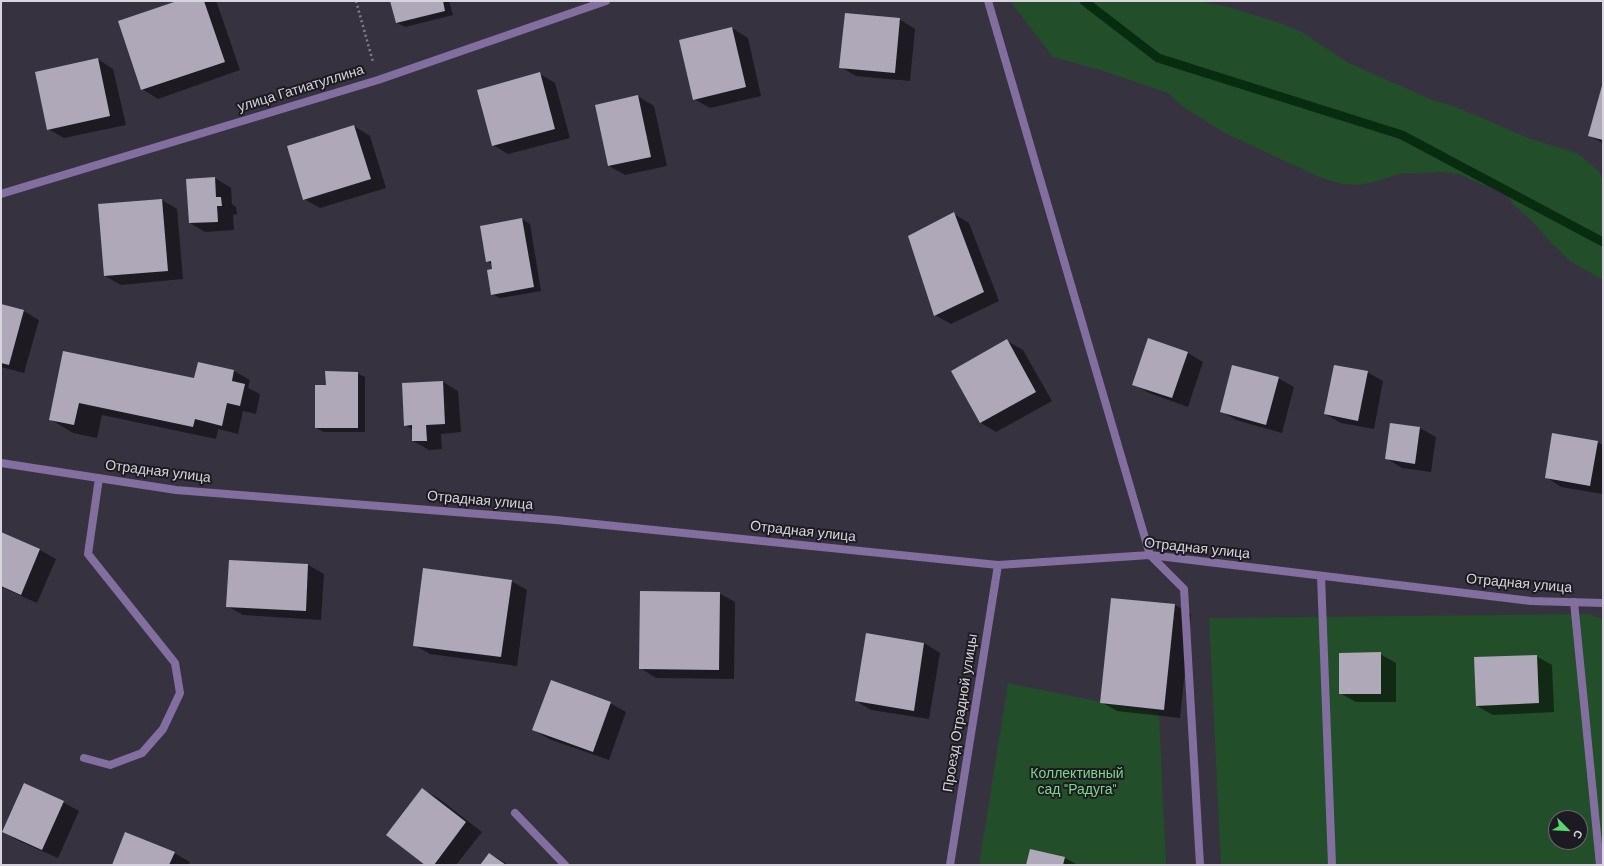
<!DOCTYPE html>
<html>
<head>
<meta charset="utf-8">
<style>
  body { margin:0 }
  #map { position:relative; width:1604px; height:866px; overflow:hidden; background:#373240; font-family:"DM Sans",sans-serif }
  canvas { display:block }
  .frame { position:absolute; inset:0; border:2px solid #d8d5de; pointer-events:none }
  .north { position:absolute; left:1548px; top:810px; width:40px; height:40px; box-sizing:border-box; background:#1d1b21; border:1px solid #68656d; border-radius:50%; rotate:114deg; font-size:11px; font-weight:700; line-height:16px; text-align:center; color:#d8d5de }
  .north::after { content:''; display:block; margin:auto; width:14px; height:18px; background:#57d671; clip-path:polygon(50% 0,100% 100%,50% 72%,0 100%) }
</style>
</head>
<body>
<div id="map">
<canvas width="1604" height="866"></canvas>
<div class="frame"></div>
<div class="north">С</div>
</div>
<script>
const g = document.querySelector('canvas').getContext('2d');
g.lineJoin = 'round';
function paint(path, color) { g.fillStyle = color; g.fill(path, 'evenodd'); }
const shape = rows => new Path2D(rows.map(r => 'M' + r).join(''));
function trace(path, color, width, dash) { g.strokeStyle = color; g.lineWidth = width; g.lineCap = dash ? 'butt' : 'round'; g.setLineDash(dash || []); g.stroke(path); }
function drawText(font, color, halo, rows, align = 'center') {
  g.font = font + ' "DM Sans",sans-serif'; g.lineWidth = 4; g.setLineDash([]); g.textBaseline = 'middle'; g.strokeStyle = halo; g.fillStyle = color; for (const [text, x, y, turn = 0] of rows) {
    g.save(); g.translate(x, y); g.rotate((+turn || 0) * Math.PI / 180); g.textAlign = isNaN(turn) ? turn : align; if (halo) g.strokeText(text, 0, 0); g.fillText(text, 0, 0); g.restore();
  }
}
const green = shape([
  [1010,1,1196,1,1229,7,1283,24,1303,33,1347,62,1432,100,1450,105,1475,115,1531,139,1577,153,1599,171,1603,181,1603,280,1571,262,1550,242,1533,222,1513,204,1502,188,1483,185,1459,174,1441,172,1399,174,1378,181,1361,185,1342,184,1319,177,1223,132,1182,106,1168,93,1100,70,1053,57],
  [1589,614,1603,619,1603,865,1221,865,1209,618],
  [1556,818,1580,818,1580,842,1556,842],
  [1008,683,1159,714,1166,865,979,865]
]);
const shadow = shape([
  [180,1,213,1,217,3,240,70,158,99,142,89],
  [391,1,449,1,453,15,405,27,397,23],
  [899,19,915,29,910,81,856,76,841,67],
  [732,28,748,38,761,96,710,108,694,99],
  [98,59,113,69,126,125,64,138,48,129],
  [540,74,555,83,570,138,508,154,493,145],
  [1603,84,1603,143,1589,136],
  [638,96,654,106,667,166,625,175,609,166,596,105],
  [354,126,370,136,386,188,320,208,304,199],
  [215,178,231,188,232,204,236,207,237,214,233,215,234,230,205,232,190,223],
  [162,200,177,209,183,279,121,285,105,276],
  [954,214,969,223,999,301,951,324,935,315],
  [522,219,530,224,541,291,500,298,492,294,494,270,493,265,487,261],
  [1,305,24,311,39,320,24,373,1,367],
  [1149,339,1188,353,1203,362,1188,407,1149,393,1133,384],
  [1007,341,1023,350,1052,401,996,432,981,423],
  [64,352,195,379,199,363,234,371,250,380,248,388,260,394,256,414,243,411,238,434,218,429,216,439,102,415,97,438,73,433,50,419],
  [1367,372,1383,381,1374,429,1341,423,1325,414],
  [357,373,365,377,365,432,324,432,316,428,327,386],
  [1278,378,1294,387,1282,433,1236,420,1221,411],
  [443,382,458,391,461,432,441,434,442,449,429,450,413,441,413,430,405,425],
  [1391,424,1420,428,1436,437,1431,472,1402,468,1386,458],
  [1597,442,1603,445,1603,494,1561,487,1546,477],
  [1,533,40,550,56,559,37,603,1,587],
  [230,561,308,565,324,574,321,620,243,615,227,606],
  [511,581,527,590,517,666,430,654,414,645],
  [719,593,735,602,734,679,656,678,640,668],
  [1175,605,1191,614,1180,718,1117,711,1101,702],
  [866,635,924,643,940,653,929,719,871,710,856,701],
  [1380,654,1396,663,1396,702,1356,702,1340,693],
  [1536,656,1552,665,1554,712,1493,715,1477,706],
  [610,703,626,712,609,760,549,739,534,730],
  [422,789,438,798,482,832,456,865,427,865],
  [63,802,79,811,58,858,19,841,3,832],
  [174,853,190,862,189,865,113,865],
  [490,854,505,863,508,865,481,865],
  [1065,858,1078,865,1027,865]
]);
const stream = shape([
  [1084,1,1158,58,1402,135,1603,242]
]);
const building = shape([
  [177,1,204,1,225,62,141,90,118,21],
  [390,1,443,1,445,11,396,23],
  [845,13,900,18,895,73,839,68],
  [732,27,746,87,693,100,679,40],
  [98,58,110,116,47,130,35,72],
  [540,72,555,129,492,146,477,90],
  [1603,82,1603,140,1588,136],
  [638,95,651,157,608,166,595,105],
  [354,125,371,179,303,200,287,146],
  [215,177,216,197,221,197,222,206,217,206,218,222,189,223,186,179],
  [162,199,168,271,104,276,98,204],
  [954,212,984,292,934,316,908,236],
  [522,218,534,287,491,295,487,270,492,269,491,261,486,262,480,226],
  [1,304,24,310,9,365,1,363],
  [1148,338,1188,352,1172,398,1132,385],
  [1007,339,1036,392,980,423,951,371],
  [63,351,194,378,198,362,234,370,232,381,245,384,240,406,227,403,222,426,195,419,193,427,79,403,74,425,49,420],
  [1232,365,1279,377,1266,425,1220,412],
  [1334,365,1368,371,1358,421,1324,414],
  [325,371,358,372,358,428,315,428,315,385,326,385],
  [443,381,445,424,426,425,427,441,412,441,412,425,404,426,402,383],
  [1390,423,1420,427,1415,464,1385,459],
  [1552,433,1598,441,1590,486,1545,478],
  [1,532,40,549,21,595,1,586],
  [229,560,308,564,306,611,226,607],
  [423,568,512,580,501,657,413,646],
  [640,591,720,592,719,670,639,669],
  [1111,598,1175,604,1164,710,1100,703],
  [866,633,924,643,914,711,855,701],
  [1381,652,1381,694,1339,694,1339,653],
  [1537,655,1539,703,1476,706,1474,657],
  [551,680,611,702,593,752,532,730],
  [24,783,64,801,42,850,2,832],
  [422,788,466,822,434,865,425,865,386,835],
  [125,832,175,852,169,865,112,865],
  [1030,849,1065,857,1063,865,1026,865],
  [489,853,506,865,480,865]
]);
const path = shape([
  [356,1,373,62]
]);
const service = shape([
  [1321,576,1332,865],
  [1574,602,1600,865]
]);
const minor = shape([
  [988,1,1150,555,1184,589,1200,865],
  [1,194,378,80,606,1],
  [1,463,176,490,556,520,998,565,1150,555,1531,601,1603,603],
  [84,758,110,765,142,753,163,729,180,693,175,663,88,554,99,478],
  [515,813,565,865],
  [950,865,998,565]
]);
const streetNames = [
  ["улица Гатиатуллина",301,89,-17],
  ["Отрадная улица",158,472,7],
  ["Отрадная улица",480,501,5],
  ["Отрадная улица",803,532,6],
  ["Отрадная улица",1197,549,6],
  ["Отрадная улица",1519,584,5],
  ["Проезд Отрадной улицы",961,713,-81]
];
const parkNames = [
  ["Коллективный",1077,774],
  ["сад \"Радуга\"",1077,790]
];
paint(green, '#224e2a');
paint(shadow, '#0007');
trace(stream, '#082c10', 9);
paint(building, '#aea8b9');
trace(path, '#847f8b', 2.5, [2, 3]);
trace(service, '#826f9f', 8);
trace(minor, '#826f9f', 8);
drawText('14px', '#d8d5de', '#1d1b21', streetNames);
drawText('14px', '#7dd78b', '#1d1b21', parkNames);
</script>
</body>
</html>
